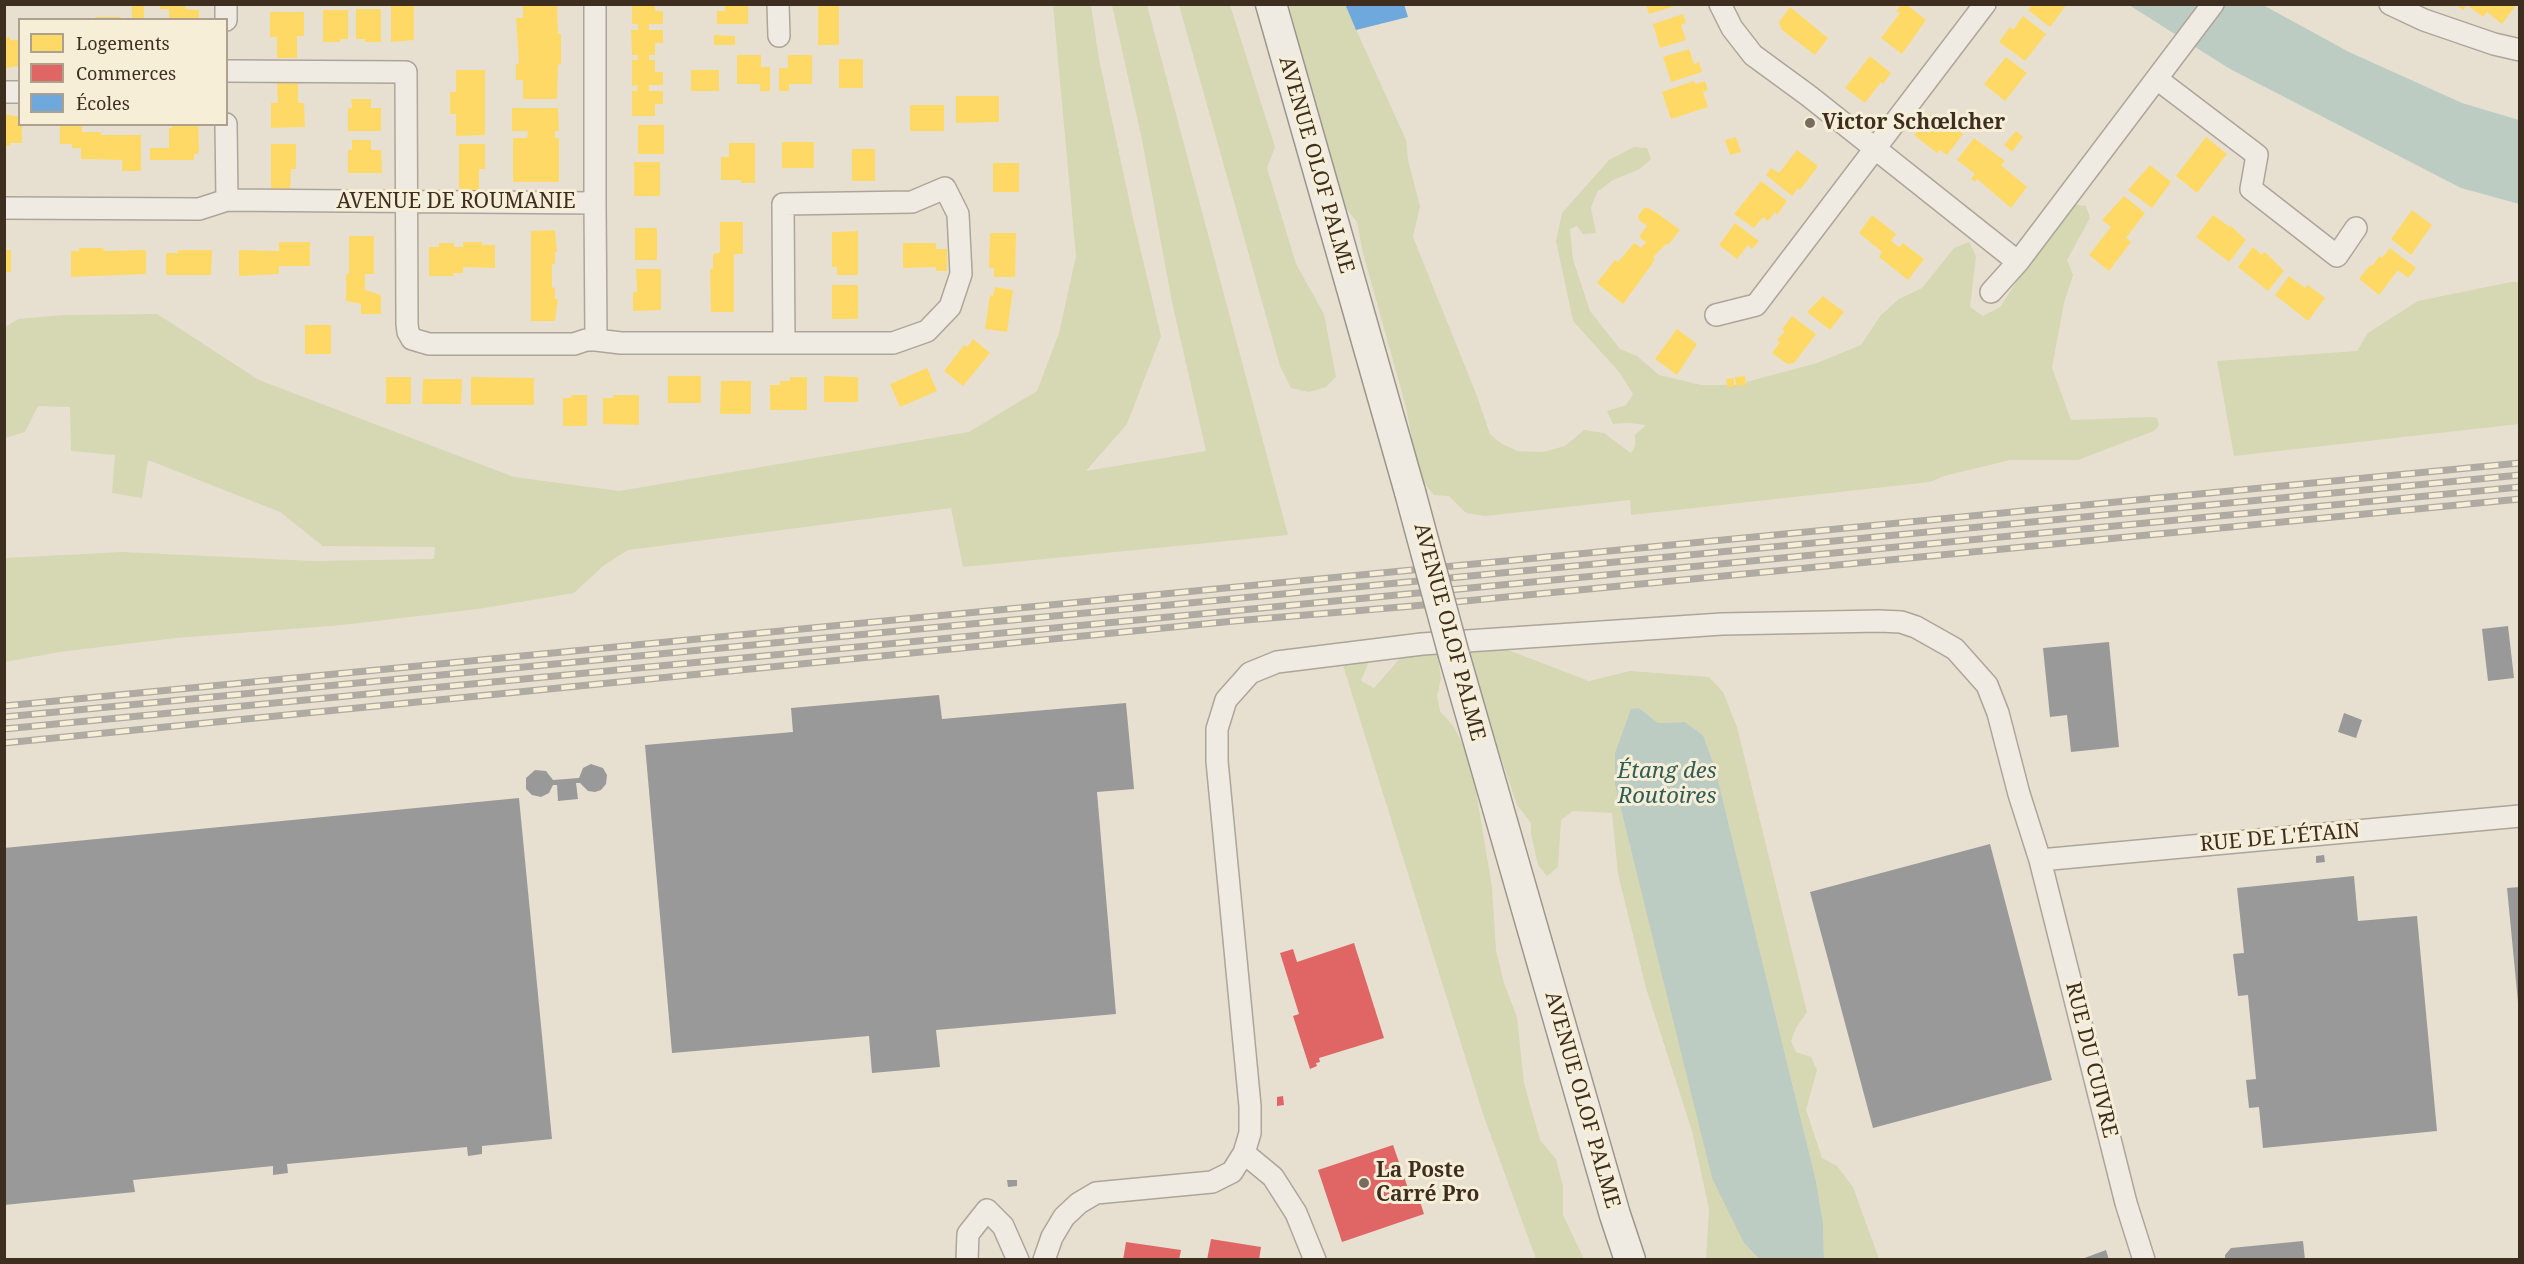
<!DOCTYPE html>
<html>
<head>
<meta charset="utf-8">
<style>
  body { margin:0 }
  #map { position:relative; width:2524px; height:1264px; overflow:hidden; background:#e7e0d1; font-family:"Noto Serif",serif }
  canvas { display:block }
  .frame { position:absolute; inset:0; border:6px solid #3d2e20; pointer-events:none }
  .legend { position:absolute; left:18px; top:18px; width:210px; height:108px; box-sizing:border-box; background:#f7eed8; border:2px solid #ada18e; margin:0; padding:8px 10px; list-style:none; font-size:18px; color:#3d2e20 }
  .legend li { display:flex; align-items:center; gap:12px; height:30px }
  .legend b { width:30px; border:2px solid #ada18e }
</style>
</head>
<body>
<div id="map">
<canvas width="2524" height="1264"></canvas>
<div class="frame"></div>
<ul class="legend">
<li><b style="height:16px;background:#ffd966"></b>Logements</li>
<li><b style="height:16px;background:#e06666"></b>Commerces</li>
<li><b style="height:16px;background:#6fa8dc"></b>Écoles</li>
</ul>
</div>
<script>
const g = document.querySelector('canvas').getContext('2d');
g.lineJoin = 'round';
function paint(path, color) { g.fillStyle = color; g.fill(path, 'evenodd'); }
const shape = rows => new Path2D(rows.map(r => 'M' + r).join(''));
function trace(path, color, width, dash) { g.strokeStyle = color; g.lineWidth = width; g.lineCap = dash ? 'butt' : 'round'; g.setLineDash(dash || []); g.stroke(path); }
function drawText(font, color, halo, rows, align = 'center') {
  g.font = font + ' "Noto Serif",serif'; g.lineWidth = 6; g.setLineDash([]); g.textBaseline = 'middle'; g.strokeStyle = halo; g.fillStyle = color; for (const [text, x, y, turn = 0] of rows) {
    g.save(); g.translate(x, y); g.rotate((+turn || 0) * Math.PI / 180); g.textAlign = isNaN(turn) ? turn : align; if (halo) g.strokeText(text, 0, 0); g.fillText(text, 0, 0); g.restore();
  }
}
const green = shape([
  [1053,5,1091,5,1099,59,1133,218,1161,336,1127,424,1086,471,1206,451,1172,302,1142,140,1112,5,1147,5,1288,535,963,567,951,508,628,550,603,566,574,593,478,609,342,625,176,638,59,652,5,662,5,558,122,552,313,561,434,559,435,547,323,546,280,512,148,460,142,498,112,493,115,455,71,451,70,407,38,406,25,432,5,438,5,327,18,319,63,315,157,314,259,380,514,477,619,491,969,432,1037,391,1059,333,1076,256],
  [1179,5,1230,5,1275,147,1267,168,1296,264,1324,314,1336,377,1326,387,1309,392,1291,388,1280,366],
  [1289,5,1345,5,1406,140,1408,160,1420,206,1413,237,1477,396,1490,434,1502,444,1518,451,1543,452,1565,446,1584,430,1604,433,1631,453,1635,446,1635,435,1646,425,1630,423,1613,424,1607,411,1626,405,1633,394,1620,373,1573,321,1556,241,1562,213,1609,160,1634,147,1647,148,1651,159,1640,169,1613,180,1597,192,1591,208,1596,233,1583,234,1577,226,1570,229,1573,259,1590,311,1620,349,1637,356,1659,375,1701,385,1735,385,1817,363,1861,345,1881,315,1899,299,1922,288,1954,248,1969,242,1976,256,1970,307,1983,316,2000,307,2036,252,2057,230,2071,204,2086,206,2090,218,2067,260,2073,275,2064,303,2052,368,2071,420,2152,417,2157,418,2159,425,2154,431,2078,460,2010,460,1944,476,1930,482,1631,515,1630,500,1485,516,1466,513,1449,496,1434,495,1419,477,1406,407,1363,253,1357,222,1339,199],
  [2511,282,2519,282,2519,424,2234,456,2217,361,2357,351,2368,333,2418,301],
  [1495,645,1589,681,1630,671,1709,677,1723,692,1737,727,1807,1012,1796,1028,1791,1041,1796,1052,1811,1057,1817,1070,1806,1110,1822,1158,1837,1166,1853,1187,1879,1259,1824,1259,1823,1223,1816,1181,1715,768,1703,735,1685,722,1658,723,1639,708,1615,785,1638,877,1744,1243,1759,1259,1706,1259,1709,1209,1692,1131,1646,988,1618,874,1612,813,1573,811,1561,820,1558,867,1547,876,1538,865,1531,834,1531,823,1517,805,1464,648],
  [1437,651,1441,678,1437,696,1440,711,1454,727,1471,761,1492,887,1496,950,1504,983,1517,1017,1524,1083,1540,1140,1556,1159,1563,1186,1563,1215,1584,1259,1536,1259,1483,1114,1342,662,1370,659,1361,681,1374,688,1403,655]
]);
const water = shape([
  [2129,5,2263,5,2349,52,2462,103,2519,120,2519,204,2461,188,2230,69],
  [1639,708,1658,723,1685,722,1703,735,1715,768,1816,1181,1823,1223,1824,1259,1759,1259,1744,1243,1712,1178,1615,785,1615,753,1631,709]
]);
const homes = shape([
  [160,4,185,4,185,9,199,10,199,20,169,19,169,9,160,9],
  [523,4,557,4,558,34,561,34,561,64,558,65,557,99,523,99,523,80,516,80,516,64,519,64,516,18,523,18],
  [632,4,655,4,655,11,663,11,663,24,649,24,649,30,663,30,663,43,655,43,655,55,649,55,649,60,655,60,655,72,663,72,663,85,649,85,649,91,663,91,663,104,655,104,655,116,632,116,632,91,637,91,638,85,632,86,632,60,638,60,637,55,632,55,631,30,638,30,638,24,632,24],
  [725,4,748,4,748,24,717,24,717,11,725,11],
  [818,4,839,4,839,45,818,45],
  [1646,4,1678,4,1678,5,1649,14],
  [1902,4,1906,4,1926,20,1902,54,1881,38,1900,13,1896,11],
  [2033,4,2067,4,2050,27,2028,10],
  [2455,4,2517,4,2502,24,2487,12,2483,17,2467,5,2463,10],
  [132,5,144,5,144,19,132,19],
  [391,6,414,6,414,40,391,42],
  [1790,7,1828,38,1815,55,1782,30,1779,22],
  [356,9,381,9,381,42,365,42,365,39,356,39],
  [323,10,348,10,348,39,340,39,340,42,323,42],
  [270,12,304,12,304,36,297,36,297,58,277,58,277,37,270,37],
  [1683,14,1686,23,1681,25,1686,40,1660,48,1653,24],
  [2023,16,2046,34,2025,61,1999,42,2010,27,2013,30],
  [95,17,121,17,121,20,95,20],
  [714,35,735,36,735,45,714,45],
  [4,37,10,37,10,40,20,40,20,66,4,68],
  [1689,49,1694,64,1699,62,1702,72,1671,82,1663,57],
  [737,55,761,55,761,67,770,67,770,91,760,91,760,84,737,84],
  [788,55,812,55,812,84,789,84,789,91,779,91,779,68,788,68],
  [1870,56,1891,73,1883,84,1881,82,1865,103,1845,88],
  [2006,57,2027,73,2005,101,1984,84],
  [839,59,863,59,863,88,839,88],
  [456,70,485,70,485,135,456,136,456,114,450,114,450,92,456,92],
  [691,70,719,70,719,91,691,91],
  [1694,81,1696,84,1705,81,1708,90,1703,92,1708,107,1671,119,1662,92],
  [277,82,298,82,298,103,304,103,305,127,271,128,271,103,278,103],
  [956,96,999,96,999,122,956,123],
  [351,99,371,99,371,108,381,108,381,131,348,131,348,108,352,108],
  [910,105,944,105,944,131,910,131],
  [512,108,558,108,559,131,555,131,555,138,559,138,559,182,513,182,513,138,527,138,528,131,512,131],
  [4,114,20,117,20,124,22,124,22,143,10,143,10,146,4,146],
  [1930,114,1953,132,1956,128,1963,134,1947,155,1940,150,1937,153,1914,135],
  [60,124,82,124,82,132,101,132,101,135,141,135,141,171,122,171,122,160,81,159,81,148,72,148,72,144,60,144],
  [172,124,198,124,199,149,198,154,194,154,194,160,150,160,150,148,169,148,169,128,172,128],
  [638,125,664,125,664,154,638,154],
  [2016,131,2023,137,2012,152,2004,145],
  [1736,137,1741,152,1730,155,1725,140],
  [2206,137,2227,154,2197,193,2176,176],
  [1974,138,2005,161,2001,165,2027,187,2011,208,1977,179,1975,182,1971,179,1975,174,1957,160],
  [352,140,371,140,371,150,381,150,382,173,348,173,348,150,352,150],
  [782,142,814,142,814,168,782,168],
  [729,143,755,143,755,183,741,183,741,180,721,180,721,157,729,157],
  [271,144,296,144,296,169,291,169,290,190,271,190],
  [459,144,485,144,485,169,479,169,479,190,459,190],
  [852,149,875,149,875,181,852,181],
  [1797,150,1818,166,1800,190,1798,188,1792,196,1766,175,1771,168,1779,173],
  [634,162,660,162,660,196,634,196],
  [993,163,1019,163,1019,192,993,192],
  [2150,165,2171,182,2152,208,2128,190],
  [1761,181,1787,201,1777,215,1775,212,1768,221,1763,217,1754,228,1734,214],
  [2124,196,2145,213,2126,238,2131,242,2109,271,2089,255,2111,227,2102,220],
  [1644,208,1648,208,1657,213,1680,230,1668,245,1666,244,1653,257,1655,259,1652,264,1623,304,1597,283,1615,260,1618,262,1634,243,1641,248,1646,242,1639,237,1647,226,1639,220,1638,216],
  [2412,210,2432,225,2411,255,2391,239],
  [1872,215,1896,234,1891,241,1899,247,1903,243,1924,259,1908,280,1879,257,1882,252,1859,233],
  [2213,215,2230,227,2231,226,2246,240,2229,262,2196,237],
  [720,222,743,222,743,254,734,254,734,312,711,312,710,269,713,269,713,254,720,253],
  [1735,223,1759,241,1752,249,1748,245,1737,259,1719,245],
  [635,228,657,228,657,260,635,260],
  [555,230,557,252,555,252,555,264,552,264,552,287,555,288,555,299,558,299,555,321,531,321,531,231],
  [858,231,858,275,837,275,837,267,832,267,832,232],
  [990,233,1016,233,1015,277,994,277,994,268,989,268],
  [349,236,374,236,374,274,365,274,365,290,381,295,381,314,361,314,361,304,346,301,346,274,349,274],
  [279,242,310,242,310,266,279,266,279,274,239,276,239,250,279,251],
  [463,242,482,242,482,245,495,245,495,268,463,267,463,273,453,273,454,276,429,276,429,247,439,247,439,243,454,243,454,247,463,247],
  [903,243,936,243,936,249,947,249,947,271,936,271,936,267,903,268],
  [2253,247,2262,255,2264,252,2268,255,2284,271,2268,291,2238,267],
  [79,248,103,248,104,251,146,250,146,274,71,277,71,251,79,251],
  [2390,248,2416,268,2408,278,2398,270,2379,295,2359,279,2370,265,2372,266,2380,256,2382,258],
  [4,250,11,250,11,272,4,272],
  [178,250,212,250,211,275,166,275,166,253,178,253],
  [636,269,661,269,661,310,633,311,633,292,637,292],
  [2289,276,2305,288,2308,285,2325,298,2308,321,2275,295],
  [832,285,858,285,858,319,832,319],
  [995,287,1013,290,1007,332,985,329,990,295,993,296],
  [1823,296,1844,312,1830,330,1807,312],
  [1792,316,1816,334,1794,363,1787,364,1772,353,1780,342,1777,340,1785,331,1782,329],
  [305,325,331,325,331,354,305,354],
  [1677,329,1697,344,1677,375,1655,359],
  [973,339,990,353,963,386,944,371,964,345,967,347],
  [927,368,937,391,900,407,890,384],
  [668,376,701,376,701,403,668,403],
  [824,376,858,377,858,402,824,402],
  [1745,376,1746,385,1736,386,1735,377],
  [386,377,411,377,411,404,386,404],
  [471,377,534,378,534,405,471,405],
  [790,377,807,377,807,410,770,410,770,385,780,385,780,381,790,381],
  [1734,378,1734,387,1727,387,1726,379],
  [423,379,462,379,461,404,422,404],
  [721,381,751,381,751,414,720,414],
  [571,395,587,395,587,426,563,426,563,398,571,398],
  [613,395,639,395,639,425,603,424,603,398,613,398]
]);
const shops = shape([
  [1354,943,1384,1038,1319,1058,1320,1062,1316,1063,1317,1066,1310,1069,1293,1016,1299,1014,1280,953,1293,949,1297,962],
  [1283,1096,1284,1105,1277,1106,1277,1097],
  [1393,1145,1411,1197,1418,1195,1424,1214,1342,1242,1318,1170],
  [1211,1239,1261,1247,1259,1260,1207,1260],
  [1126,1242,1181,1250,1179,1260,1123,1260]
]);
const schools = shape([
  [1345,4,1404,4,1408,17,1356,30]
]);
const industry = shape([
  [2508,626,2514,678,2488,681,2482,629],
  [2109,642,2119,747,2071,752,2067,715,2050,717,2043,648],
  [939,695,942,719,1126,703,1134,789,1097,792,1116,1014,936,1030,940,1067,872,1073,869,1036,672,1053,645,745,793,732,791,708],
  [2344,713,2362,720,2356,738,2338,732],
  [591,764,603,768,607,775,606,784,601,790,595,792,588,791,580,783,576,783,578,799,558,801,557,785,553,785,549,793,541,797,532,795,526,789,526,778,535,770,546,771,553,780,579,778,583,768],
  [519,798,552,1139,482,1146,482,1154,468,1156,467,1147,287,1164,288,1173,273,1175,273,1166,133,1180,135,1192,4,1205,4,848],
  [1990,844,2052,1080,1873,1128,1810,892],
  [2324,855,2325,862,2316,863,2316,856],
  [2354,876,2358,921,2417,916,2437,1131,2263,1148,2259,1107,2249,1108,2246,1080,2256,1079,2248,995,2238,996,2233,954,2244,953,2237,888],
  [2520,887,2520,1002,2518,1002,2507,888],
  [1007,1180,1017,1180,1017,1186,1008,1187],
  [2303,1241,2305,1260,2225,1260,2225,1255,2231,1248],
  [2106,1250,2109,1260,2082,1260,2082,1259]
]);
const minor = shape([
  [778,4,779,36],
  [1720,4,1732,28,1753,55,1809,96,2018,262],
  [2390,4,2424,20,2494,44,2520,50],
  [226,20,226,4],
  [226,71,406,72,407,324,408,332,412,339,429,344,574,344,586,340,596,340],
  [2157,79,2257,155,2251,189,2337,256,2356,228],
  [4,92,20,92],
  [227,200,595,203,595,4],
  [595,203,596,340,621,343,893,343,927,331,950,307,961,274,958,214,945,188,912,202,783,204,784,343],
  [4,208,199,209,227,200,226,124],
  [1991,292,2018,262,2213,4],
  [1716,315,1756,305,1985,4],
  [2040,860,2520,816],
  [1244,1153,1273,1177,1296,1213,1315,1260],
  [967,1260,968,1234,987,1210,1003,1226,1018,1260],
  [1044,1260,1052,1237,1064,1217,1079,1203,1096,1193,1212,1182,1232,1172,1244,1153,1250,1133,1250,1106,1217,761,1217,729,1226,700,1250,673,1277,662,1422,644,1722,624,1879,621,1901,622,1916,627,1955,649,1987,685,1998,713,2019,794,2040,860,2126,1203,2144,1260]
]);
const secondary = shape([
  [1271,4,1410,492],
  [1454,655,1615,1215,1630,1260]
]);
const rail = shape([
  [4,706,2520,463],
  [4,717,2520,475],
  [4,729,2520,487],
  [4,743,1234,621,1413,606,2520,499]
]);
const secondaryBridge = shape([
  [1410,492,1454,655]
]);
const markers = [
  [1810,123,6,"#786c5e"],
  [1364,1183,6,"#786c5e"]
];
const poiNames = [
  ["Victor Schœlcher",1822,123],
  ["La Poste",1376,1171],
  ["Carré Pro",1376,1195]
];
const streetNames = [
  ["AVENUE OLOF PALME",1316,165,74],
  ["AVENUE DE ROUMANIE",456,202],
  ["AVENUE OLOF PALME",1449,632,75],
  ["RUE DE L'ÉTAIN",2280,838,-5],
  ["RUE DU CUIVRE",2091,1060,76],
  ["AVENUE OLOF PALME",1582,1100,74]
];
const waterNames = [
  ["Étang des",1667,772],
  ["Routoires",1667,797]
];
paint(green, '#d6d7b3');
paint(water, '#bcccc2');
paint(homes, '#ffd966');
paint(shops, '#e06666');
paint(schools, '#6fa8dc');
paint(industry, '#999');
trace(minor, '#ada599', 24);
trace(secondary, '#9c958a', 33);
trace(minor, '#efebe3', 21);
trace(secondary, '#efebe3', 30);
trace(rail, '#afaaa2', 7);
trace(rail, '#f7eed8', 4.5, [14]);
trace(secondaryBridge, '#9c958a', 33, []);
trace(secondaryBridge, '#efebe3', 30);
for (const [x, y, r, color] of markers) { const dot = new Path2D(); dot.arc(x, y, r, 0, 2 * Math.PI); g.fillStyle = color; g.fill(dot); trace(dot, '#f7eed8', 2); }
drawText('bold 21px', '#3d2e20', '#f7eed8', poiNames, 'left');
drawText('21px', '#3d2e20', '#f7eed8', streetNames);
drawText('italic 22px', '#2f5d5a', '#f7eed8', waterNames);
</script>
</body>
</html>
